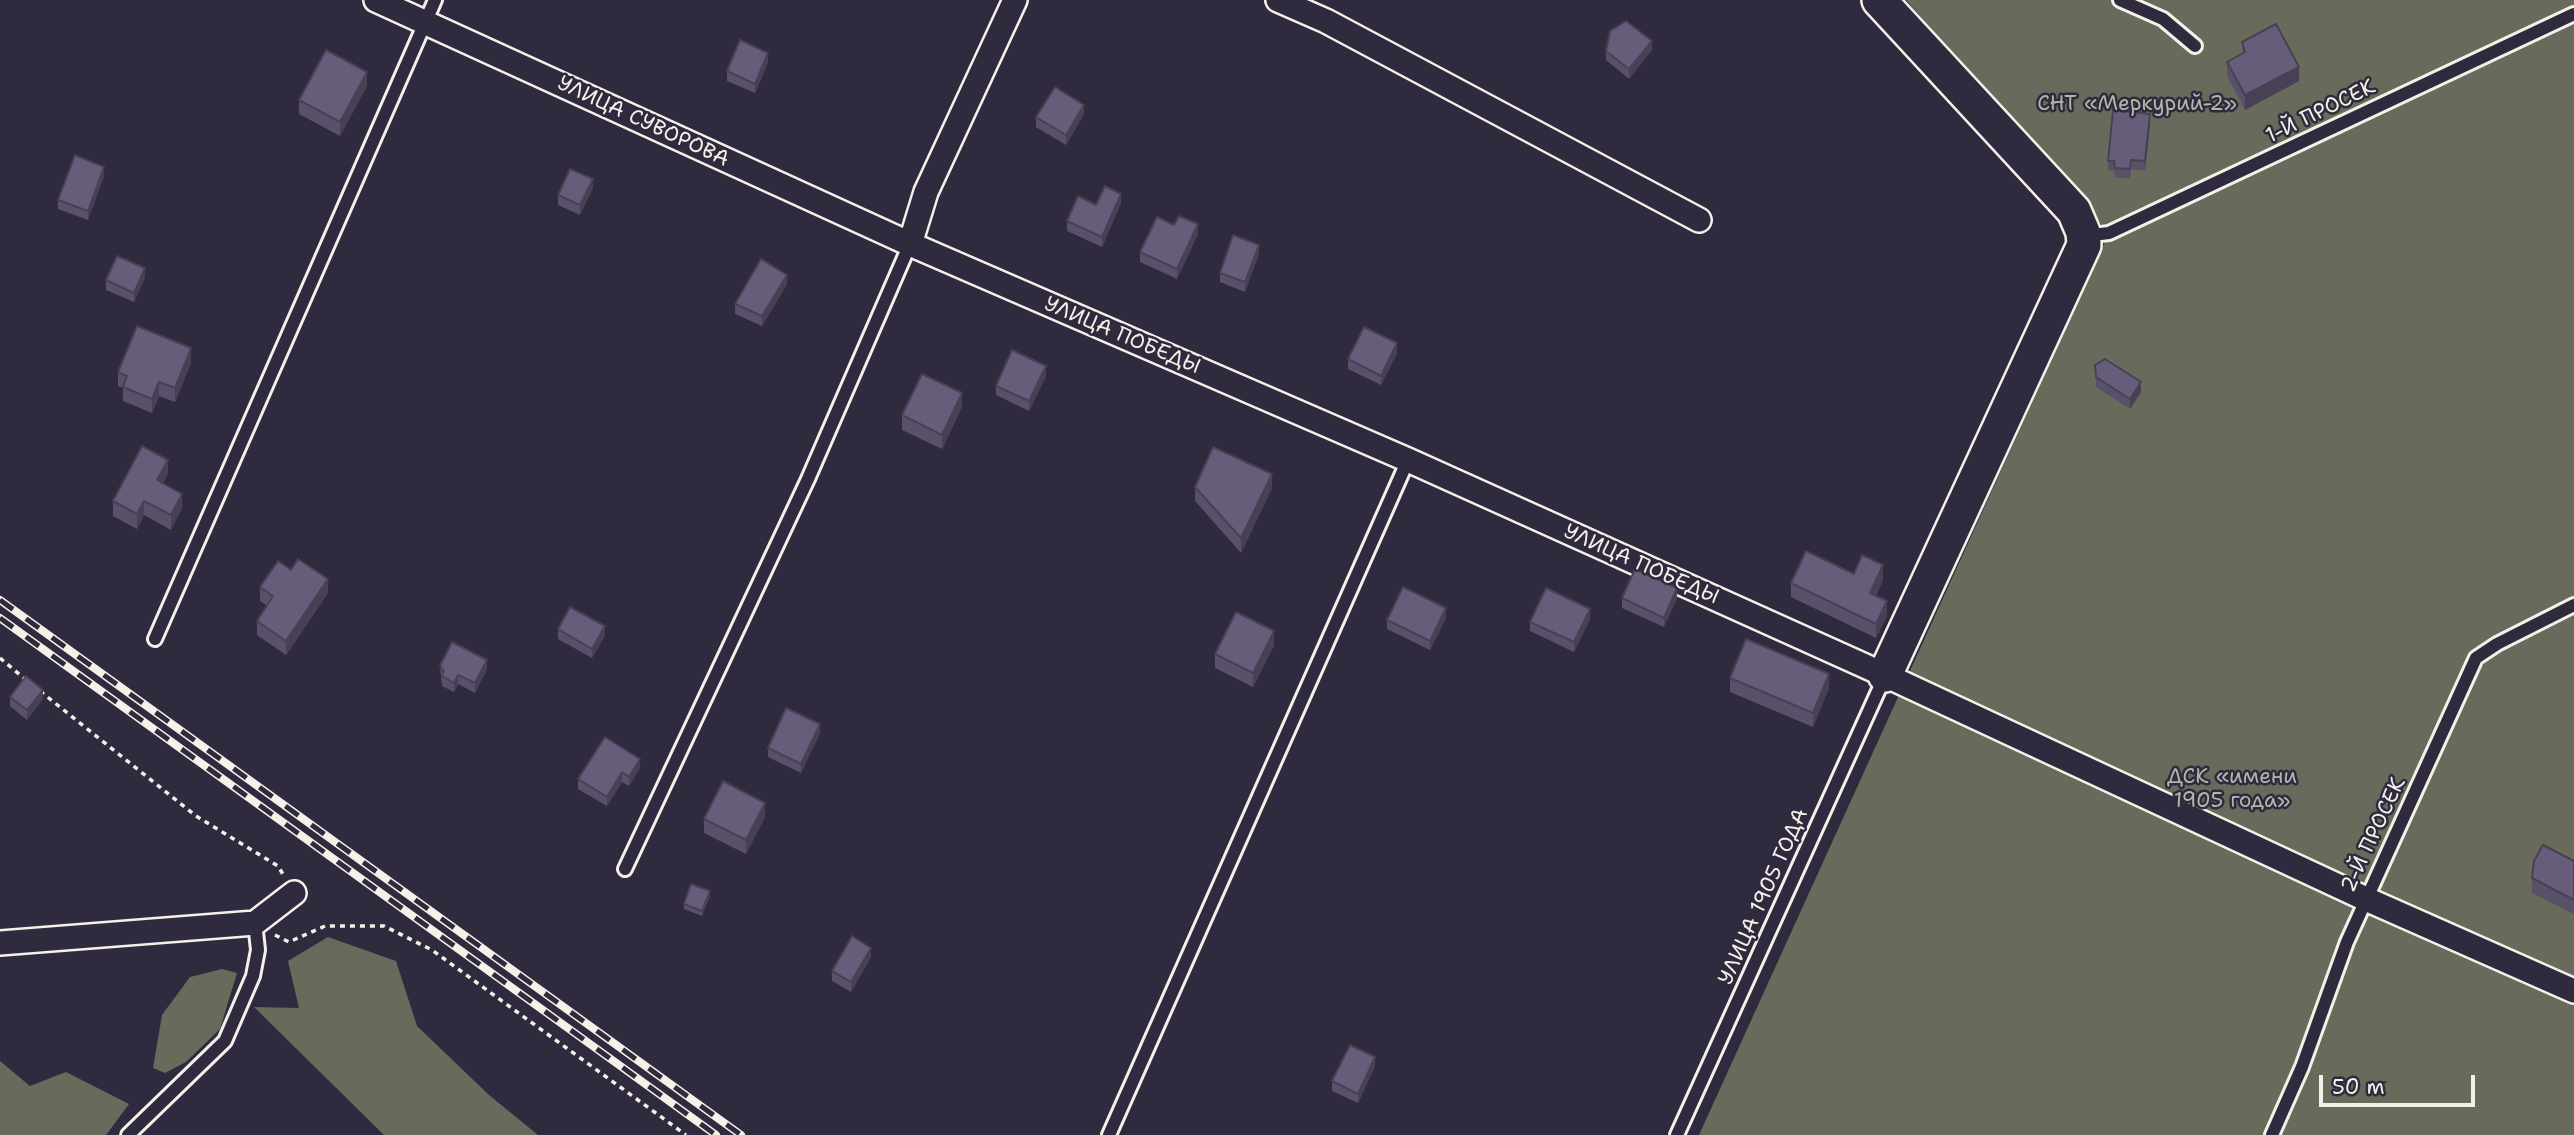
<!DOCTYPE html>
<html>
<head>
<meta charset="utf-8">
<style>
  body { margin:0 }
  #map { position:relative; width:2574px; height:1135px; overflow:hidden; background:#2f2a3d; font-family:"Shantell Sans",sans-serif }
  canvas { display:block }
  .scale { position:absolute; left:2319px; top:1075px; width:156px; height:32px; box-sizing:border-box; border:4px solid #f4f1e8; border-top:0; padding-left:9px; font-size:21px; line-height:24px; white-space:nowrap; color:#f4f1e8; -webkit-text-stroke:5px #2f2a3d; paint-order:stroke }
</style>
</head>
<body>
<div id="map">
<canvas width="2574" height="1135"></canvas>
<div class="scale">50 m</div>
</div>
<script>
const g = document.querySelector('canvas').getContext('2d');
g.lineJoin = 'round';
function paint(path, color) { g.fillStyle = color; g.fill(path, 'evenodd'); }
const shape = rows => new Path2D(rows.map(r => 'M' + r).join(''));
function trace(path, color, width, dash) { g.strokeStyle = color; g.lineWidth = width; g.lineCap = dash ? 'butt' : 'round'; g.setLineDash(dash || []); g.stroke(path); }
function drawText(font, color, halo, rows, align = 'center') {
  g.font = font + ' "Shantell Sans",sans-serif'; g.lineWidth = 5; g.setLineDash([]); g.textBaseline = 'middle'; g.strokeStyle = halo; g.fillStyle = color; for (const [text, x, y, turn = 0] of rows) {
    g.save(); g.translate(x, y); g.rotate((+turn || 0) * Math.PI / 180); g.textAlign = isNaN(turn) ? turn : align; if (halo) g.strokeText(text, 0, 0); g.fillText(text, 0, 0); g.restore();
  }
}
const green = shape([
  [1906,0,2574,0,2574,1135,1699,1135,2109,233],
  [328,937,396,961,417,1026,489,1095,538,1135,384,1135,254,1007,299,1008,288,961],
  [222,969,237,973,220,1029,186,1062,165,1073,153,1068,162,1015,190,977],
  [0,1061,30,1086,66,1072,129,1104,106,1135,0,1135]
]);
const path = shape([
  [0,658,26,680],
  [40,691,196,816,278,866,284,876],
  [275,935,289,942,325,926,384,926,432,950,686,1135]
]);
const lane = shape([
  [2120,0,2163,19,2195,46],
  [2084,236,2109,233,2574,14],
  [155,639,435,0],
  [625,869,808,479,910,244],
  [128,1135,225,1041,253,976,258,950,255,923],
  [1109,1135,1408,460],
  [1677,1135,1885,676],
  [2272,1135,2302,1067,2347,942,2476,658,2497,644,2574,605]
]);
const street = shape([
  [376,0,910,244,1408,460,1885,675,2366,899,2574,991],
  [1278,0,1326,21,1699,220],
  [910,244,926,192,1015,0],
  [0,943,255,923,294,893]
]);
const secondary = shape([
  [1879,0,2074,211,2083,232,2084,245,1885,675]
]);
const rail = shape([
  [0,600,741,1135],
  [0,618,716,1135]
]);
const wall = shape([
  [2242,42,2299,81,2245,110,2227,76,2227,62,2242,54],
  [1652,50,1629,79,1606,60,1606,51],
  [768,62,755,93,727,81,727,71],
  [367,86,340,136,299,114,299,100],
  [1084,114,1066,145,1036,127,1036,117],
  [2150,124,2145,171,2131,169,2130,179,2115,177,2114,171,2108,170,2108,161],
  [104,176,88,220,58,209,58,200],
  [593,188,580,215,558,205,558,195],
  [1121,203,1102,247,1067,231,1067,221,1096,205],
  [1174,225,1198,234,1177,279,1140,262,1140,252],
  [1259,254,1245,292,1220,282,1220,273],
  [145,277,134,302,106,290,106,280],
  [787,284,762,326,735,314,735,304],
  [1397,353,1381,385,1348,369,1348,359],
  [191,363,175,402,159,396,152,413,123,401,123,388,118,386,118,372],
  [2095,365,2141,392,2130,409,2096,387],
  [1046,376,1029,411,996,395,996,386],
  [962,407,942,449,902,430,902,415],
  [168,474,163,483,182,508,171,530,144,515,137,529,113,516,113,501],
  [1195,487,1272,488,1241,553,1195,501],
  [1854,574,1883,580,1876,596,1887,616,1876,638,1791,597,1791,583],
  [260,587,328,593,286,655,257,635,257,621,267,606,260,601],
  [1622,598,1677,598,1664,627,1622,608],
  [1446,618,1430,650,1387,629,1387,620],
  [1590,619,1574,652,1530,631,1530,622],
  [558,629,605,635,592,658,558,639],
  [1274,645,1253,687,1215,668,1215,654],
  [440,666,487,669,475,693,458,684,454,692,442,686],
  [1730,678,1829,688,1813,727,1730,692],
  [10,697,43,699,27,720,10,706],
  [820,733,801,773,768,757,768,748],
  [640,768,629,786,622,782,607,806,578,789,578,779],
  [765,817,746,854,704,833,704,819],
  [2574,861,2574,914,2532,893,2532,878],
  [710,896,702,916,684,909,684,904],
  [871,957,851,992,832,981,832,971],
  [1375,1066,1358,1103,1332,1091,1332,1081]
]);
const shadedWall = shape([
  [1652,41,1652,50,1629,79,1629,69],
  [768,53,768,62,755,93,755,84],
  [2299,67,2299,81,2245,110,2245,95],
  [367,72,367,86,340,136,340,122],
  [1084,105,1084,114,1066,145,1066,135],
  [2150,114,2150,124,2145,171,2145,161],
  [104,167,104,176,88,220,88,211],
  [593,179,593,188,580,215,580,205],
  [1121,194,1121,203,1102,247,1102,237],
  [1198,224,1198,234,1177,279,1177,269],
  [1259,245,1259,254,1245,292,1245,282],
  [145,268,145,277,134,302,134,293],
  [787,275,787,284,762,326,762,316],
  [1397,343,1397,353,1381,385,1381,376],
  [191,348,191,363,175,402,175,388],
  [1046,366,1046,376,1029,411,1029,401],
  [159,382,159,396,152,413,152,399],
  [2141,382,2141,392,2130,409,2130,399],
  [962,393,962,407,942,449,942,435],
  [168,460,168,474,157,494,157,480],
  [1272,474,1272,488,1241,553,1241,538],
  [182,494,182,508,171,530,171,515],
  [144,501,144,515,137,529,137,514],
  [1883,565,1883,580,1870,607,1870,593],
  [328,579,328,593,286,655,286,641],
  [1677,588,1677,598,1664,627,1664,618],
  [1887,601,1887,616,1876,638,1876,624],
  [1446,608,1446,618,1430,650,1430,641],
  [1590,609,1590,619,1574,652,1574,642],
  [605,626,605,635,592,658,592,649],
  [1274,631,1274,645,1253,687,1253,673],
  [487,660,487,669,475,693,475,683],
  [1829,674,1829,688,1813,727,1813,713],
  [458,675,458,684,454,692,454,683],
  [43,690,43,699,27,720,27,710],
  [820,724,820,733,801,773,801,764],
  [640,759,640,768,629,786,629,777],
  [622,772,622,782,607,806,607,797],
  [765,803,765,817,746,854,746,840],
  [710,891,710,896,702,916,702,911],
  [871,948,871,957,851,992,851,982],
  [1375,1057,1375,1066,1358,1103,1358,1094]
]);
const building = shape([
  [1626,21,1652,41,1629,69,1606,51,1610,31,1626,21],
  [2276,24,2299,67,2245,95,2227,62,2245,52,2242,42,2276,24],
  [740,40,768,53,755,84,727,71,740,40],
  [326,50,367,72,340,122,299,100,326,50],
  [1055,87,1084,105,1066,135,1036,117,1055,87],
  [2113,110,2150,114,2145,161,2131,160,2130,169,2115,168,2114,161,2108,161,2113,110],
  [75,155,104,167,88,211,58,200,75,155],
  [570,169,593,179,580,205,558,195,570,169],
  [1105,186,1121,194,1102,237,1067,221,1078,196,1096,205,1105,186],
  [1179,216,1198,224,1177,269,1140,252,1157,217,1174,225,1179,216],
  [1233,235,1259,245,1245,282,1220,273,1233,235],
  [117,256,145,268,134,293,106,280,117,256],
  [761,259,787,275,762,316,735,304,761,259],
  [137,326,191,348,175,388,159,382,152,399,123,387,127,376,118,372,137,326],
  [1364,327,1397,343,1381,376,1348,359,1364,327],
  [1012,350,1046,366,1029,401,996,386,1012,350],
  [2105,359,2141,382,2130,399,2096,377,2095,365,2105,359],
  [922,374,962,393,942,435,902,415,922,374],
  [142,446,168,460,157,480,182,494,171,515,144,501,137,514,113,501,142,446],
  [1213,447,1272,474,1241,538,1195,487,1213,447],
  [1806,551,1854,574,1862,555,1883,565,1870,593,1887,601,1876,624,1791,583,1806,551],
  [298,559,328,579,286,641,257,621,273,596,260,587,278,561,291,570,298,559],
  [1635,569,1677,588,1664,618,1622,598,1635,569],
  [1403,587,1446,608,1430,641,1387,620,1403,587],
  [1546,588,1590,609,1574,642,1530,622,1546,588],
  [570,607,605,626,592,649,558,629,570,607],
  [1236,612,1274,631,1253,673,1215,654,1236,612],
  [1746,639,1829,674,1813,713,1730,678,1746,639],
  [452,642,487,660,475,683,458,675,454,683,442,676,444,671,440,666,452,642],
  [26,676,43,690,27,710,10,697,26,676],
  [786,708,820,724,801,764,768,748,786,708],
  [605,737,640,759,629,777,622,772,607,797,578,779,605,737],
  [723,781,765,803,746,840,704,819,723,781],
  [2543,845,2574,861,2574,900,2532,878,2534,861,2543,845],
  [691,884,710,891,702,911,684,904,691,884],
  [852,936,871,948,851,982,832,971,852,936],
  [1350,1045,1375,1057,1358,1094,1332,1081,1350,1045]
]);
const parkNames = [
  ["СНТ «Меркурий-2»",2137,105],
  ["ДСК «имени",2232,778],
  ["1905 года»",2232,802]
];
const streetNames = [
  ["1-Й ПРОСЕК",2321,112,-26],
  ["УЛИЦА СУВОРОВА",643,122,25],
  ["УЛИЦА ПОБЕДЫ",1122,336,23],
  ["УЛИЦА ПОБЕДЫ",1641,565,24],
  ["2-Й ПРОСЕК",2374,835,-65],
  ["УЛИЦА 1905 ГОДА",1764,897,-66]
];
paint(green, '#686b5c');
trace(lane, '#f4f1e8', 18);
trace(street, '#f4f1e8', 28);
trace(secondary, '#f4f1e8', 38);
trace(path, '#f4f1e8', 3.5, [5, 5]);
trace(lane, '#2f2a3d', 12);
trace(street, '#2f2a3d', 23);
trace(secondary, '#2f2a3d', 33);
trace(rail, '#f4f1e8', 8);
trace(rail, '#2f2a3d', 5, [16]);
paint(wall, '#59506a');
paint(shadedWall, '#484156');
paint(building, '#675d7b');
trace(building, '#484156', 2);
drawText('21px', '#b5b5a9', '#2f2a3d', parkNames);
drawText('21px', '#f4f1e8', '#2f2a3d', streetNames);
</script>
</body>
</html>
